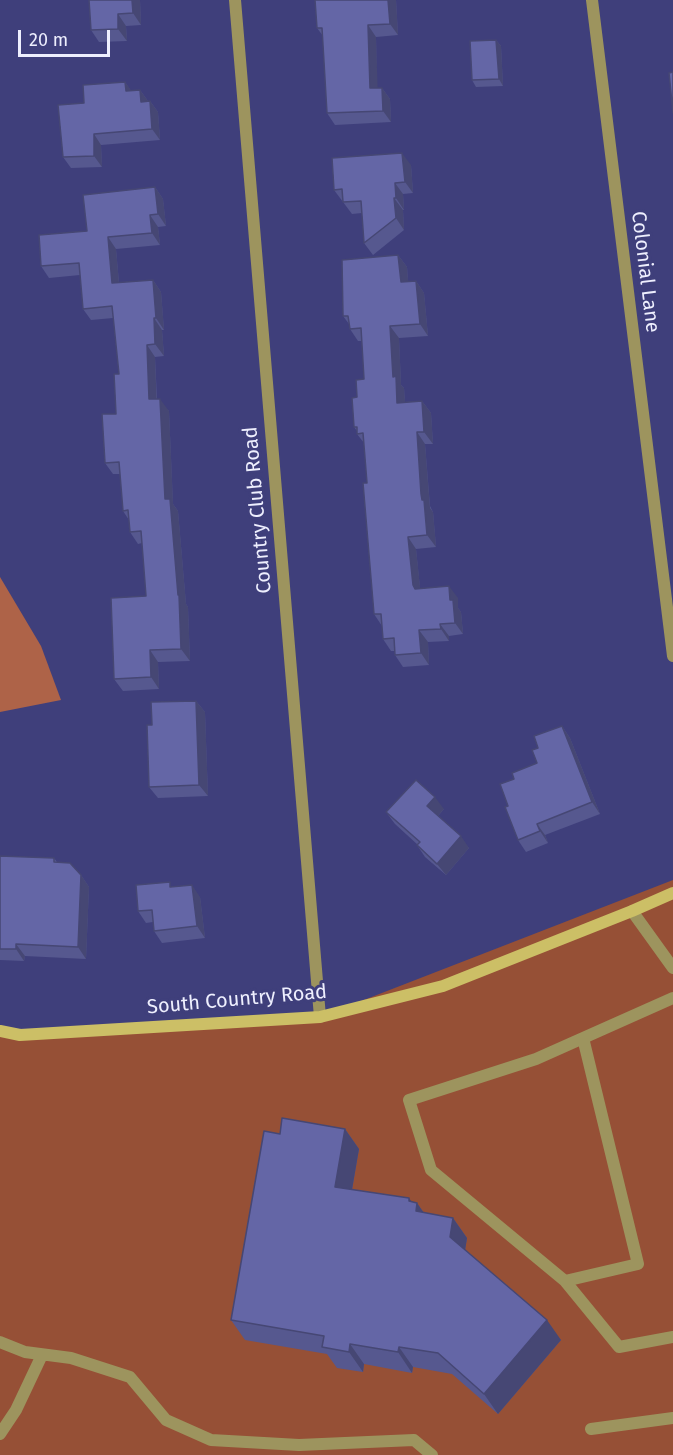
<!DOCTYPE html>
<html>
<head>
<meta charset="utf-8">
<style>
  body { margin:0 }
  #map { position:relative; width:673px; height:1455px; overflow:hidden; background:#3f3f7b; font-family:"Fira Sans",sans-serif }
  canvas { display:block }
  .scale { position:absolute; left:18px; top:30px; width:92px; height:27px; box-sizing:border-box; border:3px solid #eeeffe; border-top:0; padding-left:8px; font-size:18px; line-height:21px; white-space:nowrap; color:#eeeffe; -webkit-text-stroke:4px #3f3f7b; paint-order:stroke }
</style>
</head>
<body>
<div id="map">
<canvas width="673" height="1455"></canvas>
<div class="scale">20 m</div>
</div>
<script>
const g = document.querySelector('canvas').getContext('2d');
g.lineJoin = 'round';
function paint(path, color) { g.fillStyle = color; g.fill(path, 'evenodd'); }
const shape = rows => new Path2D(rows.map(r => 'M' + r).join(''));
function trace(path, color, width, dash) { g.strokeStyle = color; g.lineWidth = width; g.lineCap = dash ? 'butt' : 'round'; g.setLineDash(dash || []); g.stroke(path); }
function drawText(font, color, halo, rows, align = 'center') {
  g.font = font + ' "Fira Sans",sans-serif'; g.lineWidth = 6; g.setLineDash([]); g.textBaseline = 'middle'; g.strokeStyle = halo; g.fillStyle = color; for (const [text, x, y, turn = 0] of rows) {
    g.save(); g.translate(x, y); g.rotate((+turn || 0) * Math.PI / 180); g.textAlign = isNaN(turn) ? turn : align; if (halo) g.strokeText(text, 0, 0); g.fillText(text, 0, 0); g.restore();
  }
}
const green = shape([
  [673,880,673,1455,0,1455,0,1031,320,1017]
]);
const forest = shape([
  [0,577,41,646,61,700,0,712]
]);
const service = shape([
  [632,911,673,968],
  [583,1038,638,1264,565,1281,431,1170,409,1100,536,1059,673,998],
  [565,1281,619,1347,673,1337],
  [0,1342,25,1352,71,1358,130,1377,166,1420,211,1440,299,1445,414,1440,432,1455],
  [591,1429,673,1418],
  [0,1434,16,1410,42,1355]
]);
const minor = shape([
  [235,0,320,1017],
  [592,0,673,656]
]);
const secondary = shape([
  [0,1031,20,1035,320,1017,443,986,632,911,673,893]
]);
const wall = shape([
  [89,0,140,0,141,25,126,26,127,41,99,42,91,30],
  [315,0,396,0,398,35,376,37,377,88,382,88,390,99,391,122,335,125,327,113,323,36,317,28],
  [496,40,501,46,503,86,476,87,472,80],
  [125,82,131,91,140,90,148,101,150,101,158,112,160,140,101,145,102,167,71,168,63,157,84,103],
  [411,165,413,193,403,194,404,210,403,210,404,230,373,255,364,243,362,213,352,214,334,190],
  [155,187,163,199,166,226,158,227,160,245,116,249,119,283,153,280,161,292,164,330,162,330,164,356,155,357,157,399,169,411,173,504,178,511,186,604,188,607,190,661,158,662,159,689,123,691,114,679,146,596,142,543,138,544,130,532,129,520,123,511,120,474,113,474,105,463,116,414,119,374,113,318,91,320,83,309,80,275,49,278,41,266,87,231],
  [398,255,407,267,408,281,416,281,424,293,428,336,399,338,401,385,404,388,405,402,422,401,431,413,433,444,425,444,430,506,433,512,436,547,416,549,420,588,458,598,458,608,461,612,463,634,449,636,449,641,428,642,429,665,403,667,395,655,395,651,391,651,383,639,382,626,374,614,367,483,364,443,357,434,357,431,354,427,357,397,364,379,362,341,358,341,350,329,349,324,343,316],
  [196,701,205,712,208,796,158,798,149,787,152,725],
  [562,726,570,738,600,814,545,835,548,843,526,852,518,840,508,806,514,779,537,763,538,748],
  [444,809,438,816,469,848,446,875,425,857,417,845,418,845,395,824,386,812],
  [0,856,54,858,57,862,81,875,89,887,86,959,25,956,24,961,0,960],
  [200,897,205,938,162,943,154,931,153,922,146,923,138,911],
  [345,1129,359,1149,352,1190,417,1203,424,1213,453,1218,467,1238,465,1250,561,1340,498,1414,452,1374,413,1367,412,1373,364,1364,363,1372,337,1368,327,1354,245,1340,231,1320,280,1134]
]);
const shadedWall = shape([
  [132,0,140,0,141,25,133,13],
  [388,0,396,0,398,35,390,24],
  [118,14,126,26,127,41,118,29],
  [368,25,376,37,378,100,370,88],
  [496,40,501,46,503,86,499,79],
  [125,82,133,93,126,91],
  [382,88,390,99,391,122,383,111],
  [140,90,148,101,141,102],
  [150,101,158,112,160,140,152,129],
  [94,134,101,145,102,167,94,156],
  [402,153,411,165,413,193,405,182],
  [395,183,403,194,404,210,396,198],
  [155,187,163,199,166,226,158,214],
  [394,198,403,210,404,230,396,218],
  [150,215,158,227,160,245,152,233],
  [108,237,116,249,120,295,112,283],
  [398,255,407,267,409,294,401,282],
  [153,280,161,292,164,330,156,318],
  [416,281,424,293,428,336,420,324],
  [154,318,162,330,164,356,155,344],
  [390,326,399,338,401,385,404,388,406,415,397,403,393,377],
  [147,345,155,357,157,411,149,399],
  [160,399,169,411,173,504,178,511,186,604,188,607,190,661,181,649,165,499],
  [422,401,431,413,433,444,424,432],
  [417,432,425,444,430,508,433,512,436,547,427,535,421,494],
  [408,537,416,549,421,596,415,589,413,585],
  [449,586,458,598,458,608,461,612,463,634,455,623,450,600],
  [440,624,449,636,449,641,441,629],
  [419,630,428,642,429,665,421,653],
  [150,650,158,662,159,689,151,677],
  [196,701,205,712,208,796,199,785],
  [562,726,570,738,600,814,592,802],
  [435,797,444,809,436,818,427,806],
  [537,824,545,835,548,843,540,831],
  [461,836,469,848,446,875,437,864],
  [81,875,89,887,86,959,78,947],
  [192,885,200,897,205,938,197,926],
  [16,944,25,956,24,961,16,949],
  [345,1129,359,1149,349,1207,335,1187],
  [409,1198,416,1208,417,1203,431,1223,430,1231,409,1201],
  [453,1218,467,1238,464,1257,450,1237],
  [547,1320,561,1340,498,1414,484,1394],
  [350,1344,364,1364,363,1372,349,1352],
  [399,1347,413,1367,412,1373,398,1352]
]);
const building = shape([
  [89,0,132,0,133,13,118,14,118,29,91,30,89,0],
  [315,0,388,0,390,24,368,25,370,88,382,88,383,111,327,113,322,28,317,28,315,0],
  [496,40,499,79,472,80,470,41,496,40],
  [673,72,673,113,669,73,673,72],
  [125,82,126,91,140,90,141,102,150,101,152,129,94,134,94,156,63,157,58,105,84,103,83,85,125,82],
  [402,153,405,182,395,183,396,198,394,198,396,218,364,243,361,201,343,202,342,189,334,190,332,158,402,153],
  [155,187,158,214,150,215,152,233,108,237,112,283,153,280,156,318,154,318,155,344,147,345,149,399,160,399,165,499,170,499,178,595,179,595,181,649,150,650,151,677,114,679,111,598,146,596,141,531,130,532,128,510,123,511,119,462,105,463,102,414,116,414,114,374,119,374,112,306,83,309,79,263,41,266,39,235,87,231,83,195,155,187],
  [398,255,401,282,416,281,420,324,390,326,393,377,396,376,397,403,422,401,424,432,417,432,421,494,422,500,424,500,427,535,408,537,413,585,415,589,449,586,450,600,453,600,455,623,440,624,441,629,419,630,421,653,395,655,394,638,383,639,381,614,374,614,363,483,367,483,363,433,357,434,357,427,354,427,352,398,357,397,356,380,364,379,361,328,350,329,348,316,343,316,342,260,398,255],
  [196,701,199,785,149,787,147,725,152,725,151,702,196,701],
  [562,726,592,802,537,824,540,831,518,840,505,807,508,806,500,784,514,779,512,773,537,763,532,750,538,748,534,736,562,726],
  [416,780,435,797,427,806,461,836,437,864,417,845,420,842,386,812,416,780],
  [0,856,54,858,54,862,70,863,81,875,78,947,16,944,16,949,0,949,0,856],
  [170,882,170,887,192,885,197,926,154,931,152,910,138,911,136,885,170,882],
  [282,1118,345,1129,335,1187,409,1198,409,1201,417,1203,416,1211,453,1218,450,1237,547,1320,484,1394,438,1353,399,1347,398,1352,350,1344,349,1352,322,1347,324,1336,231,1320,264,1131,280,1134,282,1118]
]);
const streetNames = [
  ["Colonial Lane",645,272,83],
  ["Country Club Road",258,510,-95],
  ["South Country Road",237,1000,-5]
];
paint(green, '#965036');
paint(forest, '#ae6348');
trace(service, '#9d945e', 12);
trace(minor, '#9d945e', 12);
trace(secondary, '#ccbf66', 12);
paint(wall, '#56588f');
paint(shadedWall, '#464774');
paint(building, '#6466a6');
trace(building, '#464774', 1.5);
drawText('20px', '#eeeffe', '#3f3f7b', streetNames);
</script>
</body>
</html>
